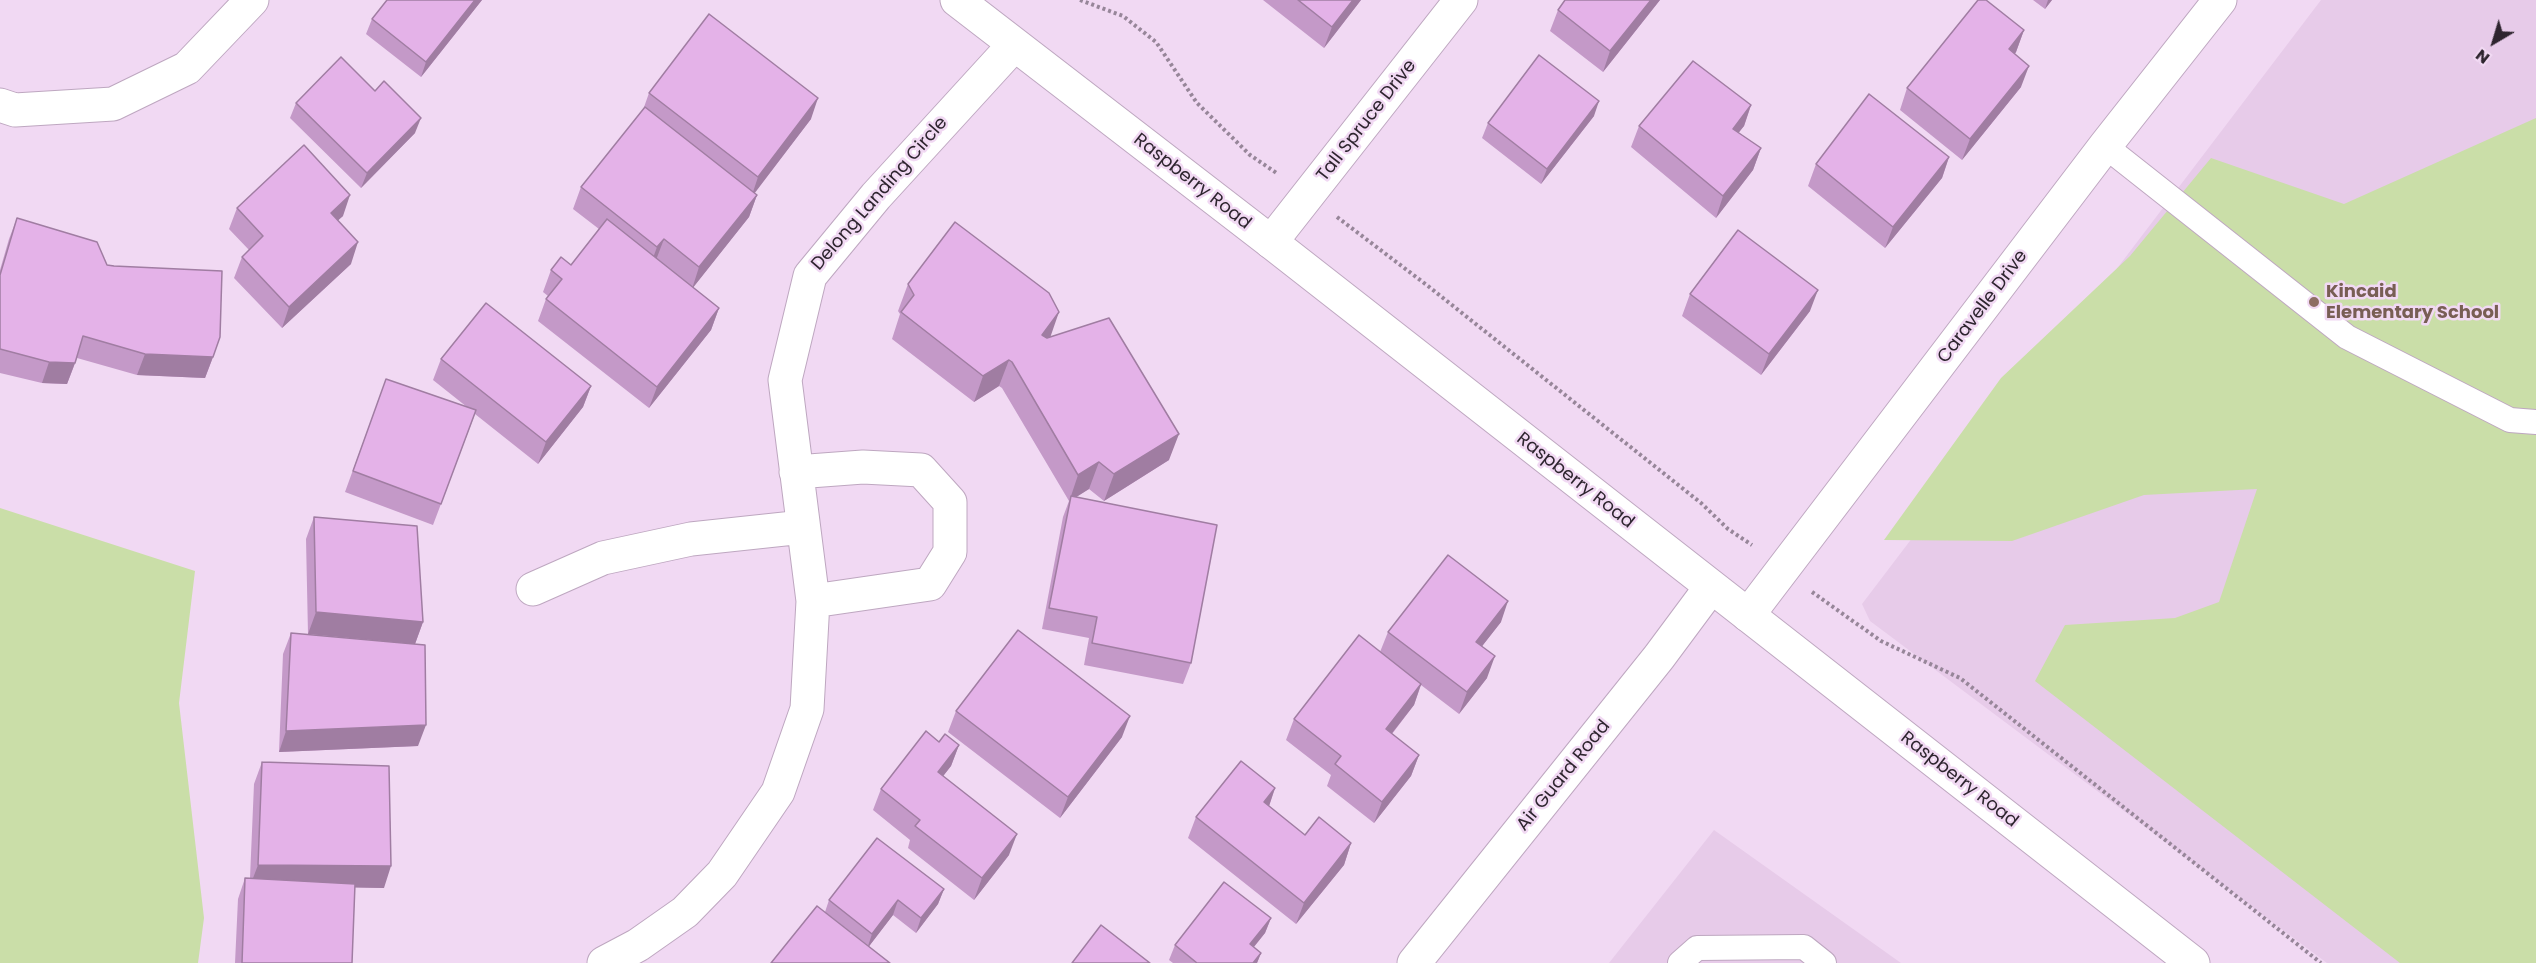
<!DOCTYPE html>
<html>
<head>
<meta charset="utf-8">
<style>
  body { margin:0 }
  #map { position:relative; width:2536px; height:963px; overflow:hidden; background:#f1d9f3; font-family:Poppins,sans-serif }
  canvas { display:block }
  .north { position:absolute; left:2464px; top:12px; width:60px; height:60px; -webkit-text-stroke:4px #f1d9f3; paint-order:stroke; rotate:218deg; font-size:16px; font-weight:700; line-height:24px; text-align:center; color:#2e252f }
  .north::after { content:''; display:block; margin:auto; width:21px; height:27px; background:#2e252f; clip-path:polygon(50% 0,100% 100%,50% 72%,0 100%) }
</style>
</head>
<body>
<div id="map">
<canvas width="2536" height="963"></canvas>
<div class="north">N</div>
</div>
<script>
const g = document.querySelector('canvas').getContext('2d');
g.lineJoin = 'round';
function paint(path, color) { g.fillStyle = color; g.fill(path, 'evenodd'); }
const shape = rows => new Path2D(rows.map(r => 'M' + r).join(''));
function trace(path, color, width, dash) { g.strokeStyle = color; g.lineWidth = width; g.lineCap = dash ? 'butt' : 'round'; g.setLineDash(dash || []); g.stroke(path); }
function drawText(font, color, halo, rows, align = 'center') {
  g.font = font + ' Poppins,sans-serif'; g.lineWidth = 5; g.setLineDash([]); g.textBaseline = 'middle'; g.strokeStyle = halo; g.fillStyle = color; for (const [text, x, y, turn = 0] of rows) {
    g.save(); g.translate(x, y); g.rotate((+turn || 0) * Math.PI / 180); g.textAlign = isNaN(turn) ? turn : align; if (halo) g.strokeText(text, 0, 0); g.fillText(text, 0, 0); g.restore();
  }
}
const built = shape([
  [2321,0,2536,0,2536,963,2327,963,1870,621,1862,604],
  [1714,830,1901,963,1609,963]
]);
const green = shape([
  [2536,118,2536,963,2400,963,2035,681,2065,625,2175,618,2219,602,2257,489,2144,495,2012,541,1884,540,2001,378,2130,256,2211,158,2344,204],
  [0,508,195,571,179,703,204,918,198,963,0,963]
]);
const path = shape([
  [1080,0,1123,16,1156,42,1197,103,1250,155,1278,174],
  [1337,217,1428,286,1701,503,1728,529,1752,545],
  [1812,592,1881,641,1960,678,2321,963]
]);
const service = shape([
  [2105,146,2347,337,2510,420,2536,422],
  [1680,963,1697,948,1804,947,1824,963]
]);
const minor = shape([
  [0,105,15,110,113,104,187,68,252,0],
  [1271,242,1461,0],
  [796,472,863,467,921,470,950,502,950,552,930,584,813,601],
  [533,589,603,558,691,539,803,527],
  [1748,615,2105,146,2220,0],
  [604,963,638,945,685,912,722,874,778,792,807,709,813,601,785,380,810,276,876,196,1014,45],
  [1414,963,1659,657,1711,587]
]);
const secondary = shape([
  [957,0,1271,242,2193,963]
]);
const wall = shape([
  [387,0,482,0,421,77,366,34,372,19],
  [1263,0,1361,0,1324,48],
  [1565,0,1660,0,1603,72,1550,31,1558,10],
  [2033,0,2052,0,2045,9],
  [2024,30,2016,52,2015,54,2021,87,1962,160,1900,110,1907,88],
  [649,93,811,119,754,193,757,195,749,217,693,287,719,308,711,330,649,408,538,321,546,299,548,296,543,292,551,270,571,265,599,229,573,209,581,187,643,110],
  [296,103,415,133,361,188,290,118],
  [1751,105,1744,126,1738,133,1761,148,1753,170,1716,218,1631,147,1639,126],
  [1594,116,1541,184,1482,138,1488,123],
  [1949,157,1942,178,1885,248,1808,186,1816,164],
  [237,208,343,216,338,220,351,264,282,328,234,278,242,257,249,250,229,229],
  [17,218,107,265,213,357,205,378,137,375,77,358,67,384,42,383,0,373,0,270,9,239],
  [908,284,1050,337,1169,460,1104,501,1089,489,1076,497,1191,663,1183,684,1084,665,1089,638,1042,629,1063,517,1069,501,1002,388,999,386,974,402,892,339,900,314,898,311],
  [1690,294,1810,311,1761,375,1682,316],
  [441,359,591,386,583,407,538,464,475,414,433,525,345,492,386,379,467,407,433,380],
  [314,517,423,622,415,644,308,634,306,539],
  [1501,622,1482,646,1487,678,1459,714,1421,685,1414,705,1392,734,1419,755,1411,776,1374,823,1327,786,1331,775,1286,740,1294,719,1380,652,1388,632],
  [291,633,418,746,279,752,283,654],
  [956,711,1122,737,1060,818,948,732],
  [939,742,959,745,951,766,943,776,1009,855,974,900,908,848,910,840,873,810,881,789],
  [262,762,384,888,355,887,352,963,235,963,238,899,245,878,250,878,254,784],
  [1275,788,1269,806,1305,835,1351,843,1344,865,1296,924,1188,838,1196,817],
  [944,889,938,904,916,933,893,915,869,946,825,912,829,900],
  [1271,918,1265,933,1254,947,1261,953,1257,963,1173,963,1169,960,1175,945]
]);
const shadedWall = shape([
  [475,0,482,0,421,77,426,62],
  [1353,0,1361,0,1324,48,1332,27],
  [1651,0,1660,0,1603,72,1610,51],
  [2048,0,2052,0,2045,9],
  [2024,30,2016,52,2001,71,2009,49],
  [2029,66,2021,87,1962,160,1970,139],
  [818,98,811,119,751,198,758,177],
  [1599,101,1594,116,1541,184,1547,169],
  [1751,105,1744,126,1725,150,1733,129],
  [421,118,415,133,361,188,367,173],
  [1761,148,1753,170,1716,218,1723,196],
  [1949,157,1942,178,1885,248,1893,227],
  [350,195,343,216,323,234,331,213],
  [757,195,749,217,692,289,699,267],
  [664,239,656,260,649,269,657,247],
  [358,242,351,264,282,328,289,307],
  [1818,290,1810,311,1761,375,1769,354],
  [719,308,711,330,649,408,657,387],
  [1059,312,1050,338,1032,361,1042,335],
  [145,354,213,357,205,378,137,375],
  [1009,360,999,386,974,402,983,376],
  [49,362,75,363,67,384,42,383],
  [591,386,583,407,538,464,546,442],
  [1179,434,1169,460,1104,501,1114,474],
  [1099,462,1089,489,1070,501,1071,496,1069,502,1078,475],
  [1508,601,1501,622,1469,663,1476,642],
  [316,612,423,622,415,644,308,634],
  [1495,656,1487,678,1459,714,1467,692],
  [1421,684,1414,705,1378,751,1386,729],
  [1130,716,1122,737,1060,818,1068,797],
  [426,725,418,746,279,752,286,731],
  [959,745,951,766,930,793,938,772],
  [1419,755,1411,776,1374,823,1382,802],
  [1275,788,1268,809,1264,802],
  [1017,834,1009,855,974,900,982,878],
  [1351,843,1344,865,1296,924,1304,903],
  [258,865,391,866,384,888,250,886],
  [944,889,938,904,916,933,921,918],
  [898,900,893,915,867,949,872,934],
  [1271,918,1265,933,1244,959,1250,944],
  [1261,953,1257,963,1253,963]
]);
const building = shape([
  [387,0,475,0,426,62,372,19,387,0],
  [1298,0,1353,0,1332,27,1298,0],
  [1565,0,1651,0,1610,51,1558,10,1565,0],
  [1978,0,1986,0,2024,30,2009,49,2029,66,1970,139,1907,88,1978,0],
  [709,14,818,98,758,177,649,93,709,14],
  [1539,55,1599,101,1547,169,1488,123,1539,55],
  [341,57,375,91,384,81,421,118,367,173,296,103,341,57],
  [1693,61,1751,105,1733,129,1761,148,1723,196,1639,126,1693,61],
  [1869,94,1949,157,1893,227,1816,164,1869,94],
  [645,107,757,195,699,267,664,239,657,247,581,187,645,107],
  [304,145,350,195,331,213,358,242,289,307,242,257,263,236,237,208,304,145],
  [17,218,97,242,107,265,114,266,222,271,220,337,213,357,145,354,83,336,75,363,49,362,0,349,0,275,17,218],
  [607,219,719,308,657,387,546,299,562,279,551,270,561,257,571,265,607,219],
  [955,222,1049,293,1059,312,1042,335,1047,338,1109,318,1179,434,1114,474,1099,462,1078,475,1012,362,1009,360,983,376,901,312,914,295,908,284,955,222],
  [1738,230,1818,290,1769,354,1690,294,1738,230],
  [486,303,591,386,546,442,441,359,486,303],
  [386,379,476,410,441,504,353,471,386,379],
  [1071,496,1217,525,1191,663,1092,643,1097,617,1049,608,1071,496],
  [314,517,417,526,423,622,316,612,314,517],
  [1448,555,1508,601,1476,642,1495,656,1467,692,1388,632,1448,555],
  [1018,630,1130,716,1068,797,956,711,1018,630],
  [291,633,425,645,426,725,286,731,291,633],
  [1359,635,1421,684,1386,729,1419,755,1382,802,1335,764,1341,756,1294,719,1359,635],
  [926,731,939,742,945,734,959,745,938,772,1017,834,982,878,915,826,920,820,881,789,926,731],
  [1241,761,1275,788,1264,802,1305,835,1319,817,1351,843,1304,903,1196,817,1241,761],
  [262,762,389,766,391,866,258,865,262,762],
  [877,838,944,889,921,918,898,900,872,934,829,900,877,838],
  [245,878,355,884,352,963,242,963,245,878],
  [1224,882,1271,918,1250,944,1261,953,1253,963,1197,963,1175,945,1224,882],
  [817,906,890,963,771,963,817,906],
  [1101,925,1150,963,1072,963,1101,925]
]);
const markers = [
  [2314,302,6,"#8d6e63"]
];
const streetNames = [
  ["Tall Spruce Drive",1367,121,-52],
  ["Raspberry Road",1192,182,38],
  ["Delong Landing Circle",880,194,-49],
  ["Caravelle Drive",1983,307,-53],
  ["Raspberry Road",1575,481,38],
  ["Air Guard Road",1564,776,-51],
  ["Raspberry Road",1959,780,38]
];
const educationNames = [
  ["Kincaid",2326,292],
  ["Elementary School",2326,313]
];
paint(built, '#e7cbe9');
paint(green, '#cadea8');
trace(service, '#bea7c0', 26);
trace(minor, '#bea7c0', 35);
trace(secondary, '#bea7c0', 35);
trace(path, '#978699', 4, [3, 3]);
trace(service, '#fff', 24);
trace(minor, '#fff', 33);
trace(secondary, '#fff', 33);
paint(wall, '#c499c8');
paint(shadedWall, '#a07da2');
paint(building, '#e4b2e8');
trace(building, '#a07da2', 1.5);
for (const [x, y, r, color] of markers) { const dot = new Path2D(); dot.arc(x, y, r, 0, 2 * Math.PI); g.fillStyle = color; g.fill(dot); trace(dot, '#f1d9f3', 2); }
drawText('18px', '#2e252f', '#f1d9f3', streetNames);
drawText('bold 18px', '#785e54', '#f1d9f3', educationNames, 'left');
</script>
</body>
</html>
